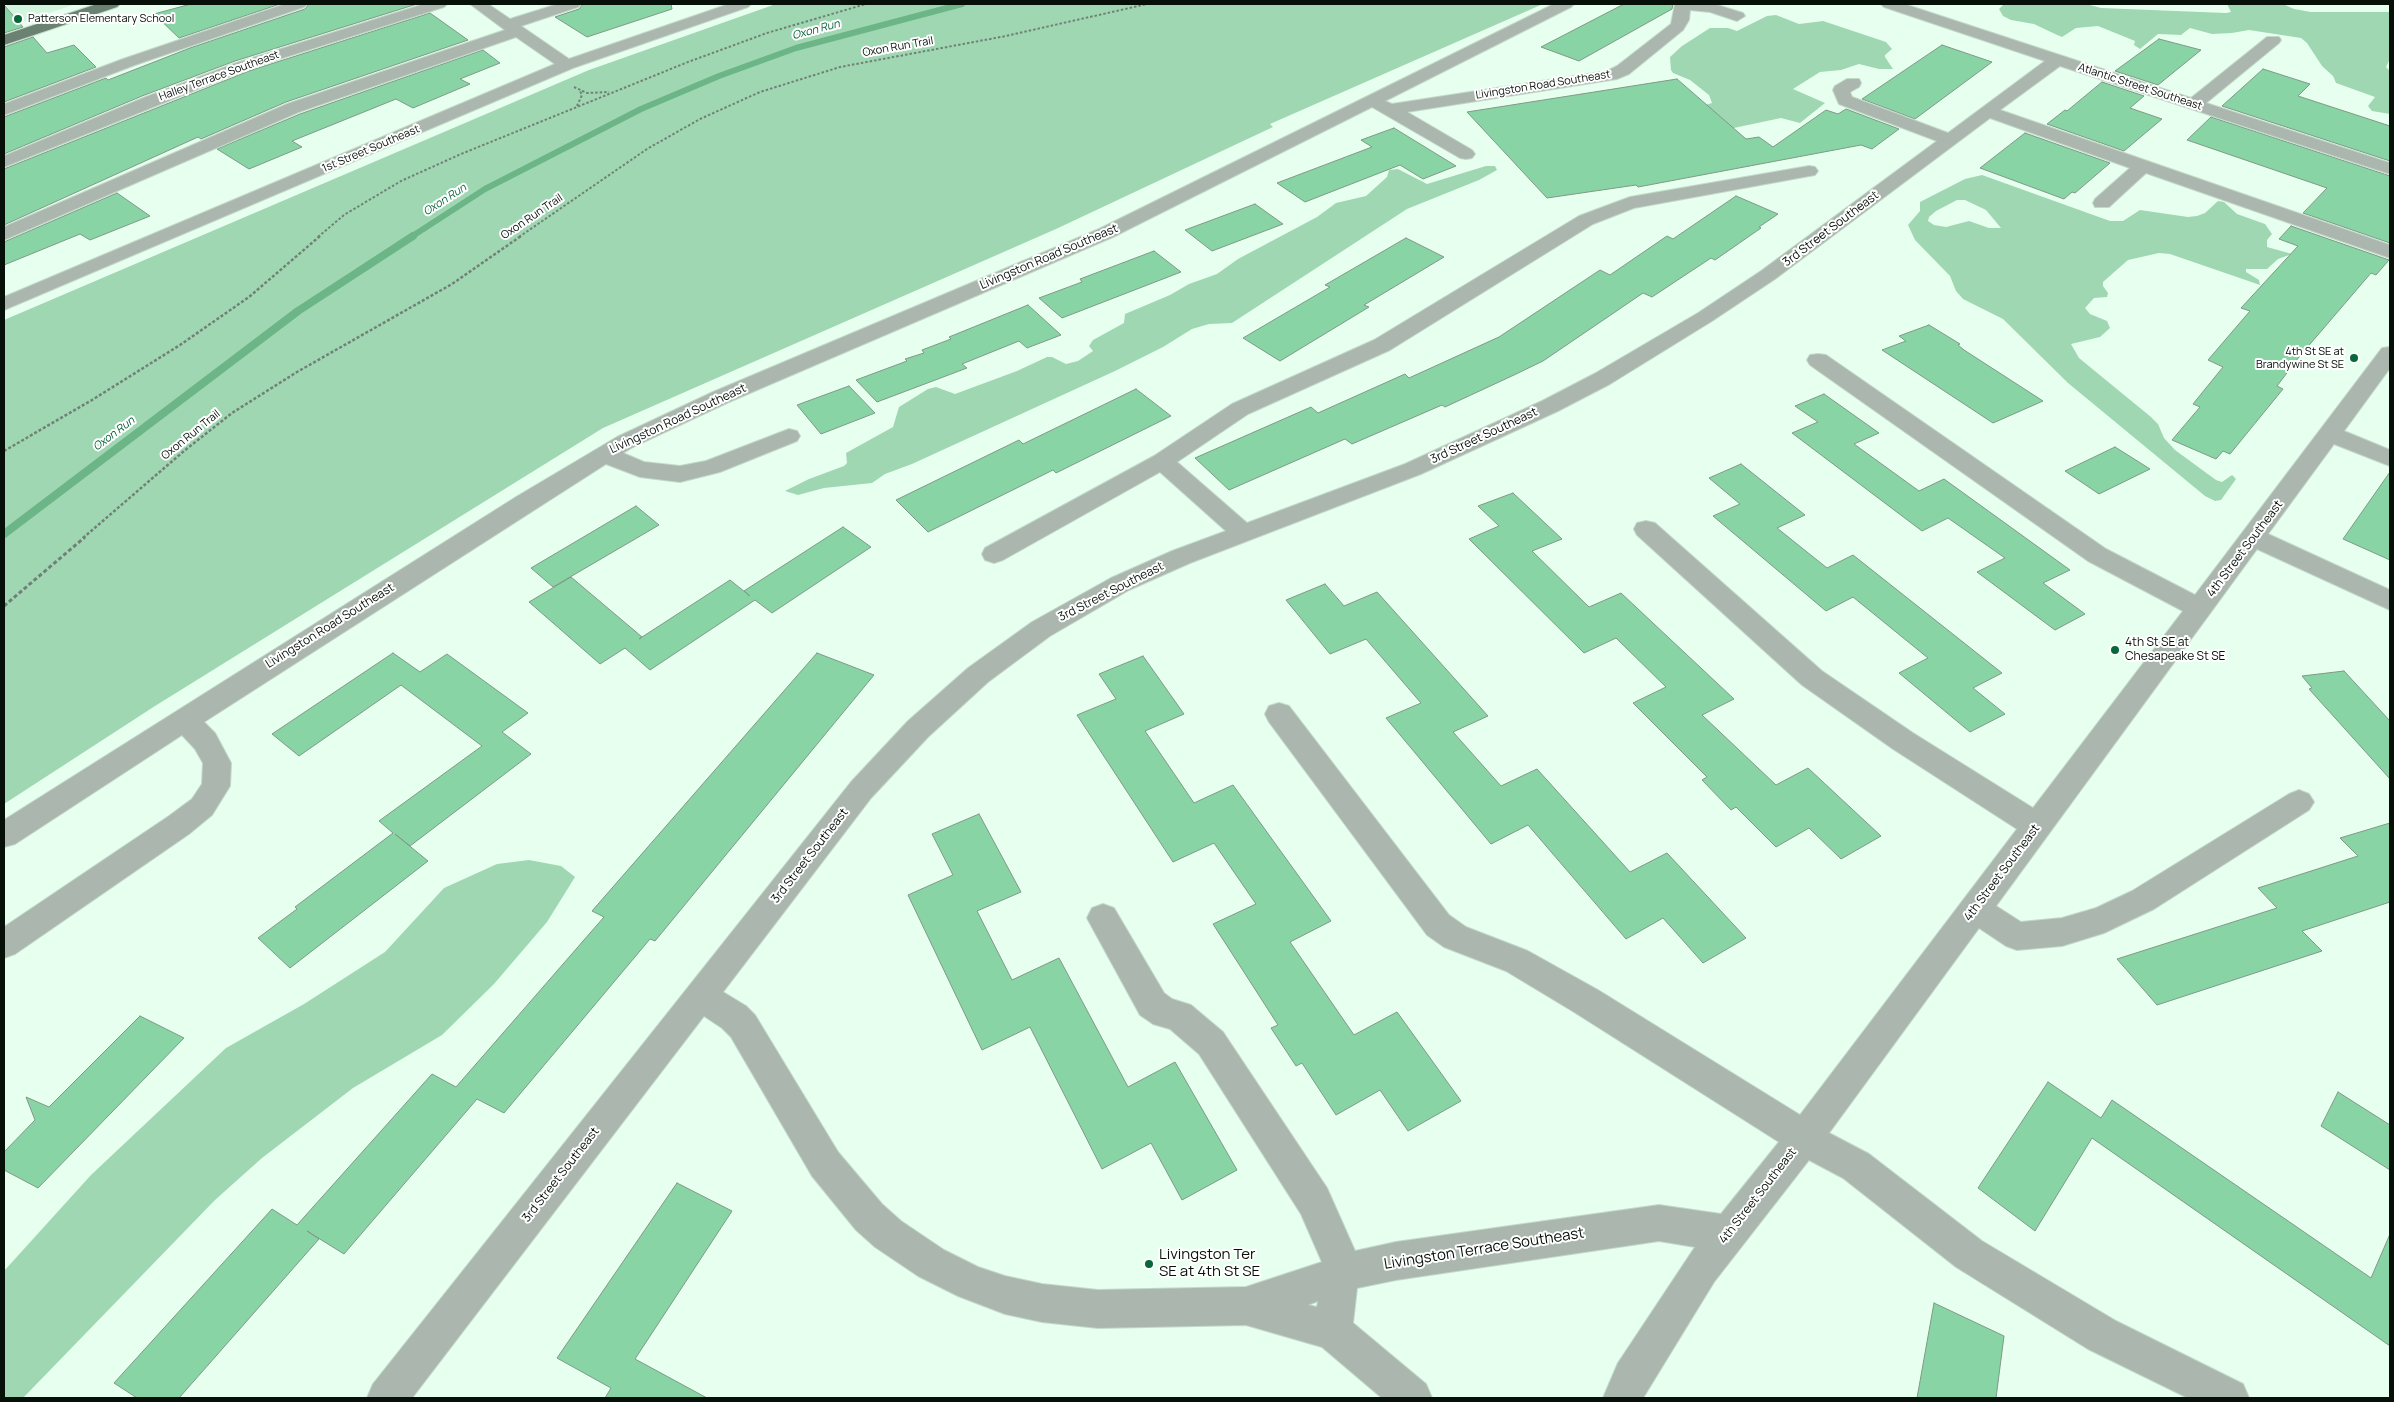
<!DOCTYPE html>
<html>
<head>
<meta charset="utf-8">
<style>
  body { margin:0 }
  #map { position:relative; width:2394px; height:1402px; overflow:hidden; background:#e7ffee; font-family:Manrope,sans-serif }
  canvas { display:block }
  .frame { position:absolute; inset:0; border:5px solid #061009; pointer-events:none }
</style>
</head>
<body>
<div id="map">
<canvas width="2394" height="1402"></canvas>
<div class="frame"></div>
</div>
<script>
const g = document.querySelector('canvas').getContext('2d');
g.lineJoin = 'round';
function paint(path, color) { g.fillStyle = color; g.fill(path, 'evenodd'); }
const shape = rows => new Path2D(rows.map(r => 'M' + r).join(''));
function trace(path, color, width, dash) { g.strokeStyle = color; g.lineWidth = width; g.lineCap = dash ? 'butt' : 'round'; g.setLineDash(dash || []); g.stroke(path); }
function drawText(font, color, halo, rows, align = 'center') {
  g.font = font + ' Manrope,sans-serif'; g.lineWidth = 4; g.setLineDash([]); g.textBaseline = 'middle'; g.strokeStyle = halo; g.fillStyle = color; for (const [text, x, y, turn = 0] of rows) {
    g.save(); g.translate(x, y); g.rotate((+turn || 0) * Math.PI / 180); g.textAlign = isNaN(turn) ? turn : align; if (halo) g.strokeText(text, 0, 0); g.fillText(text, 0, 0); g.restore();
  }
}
const built = shape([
  [4,4,76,4,4,28]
]);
const green = shape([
  [776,4,1543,4,1270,124,1273,127,1056,229,603,428,155,706,4,804,4,320,589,70],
  [2004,4,2086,4,2101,8,2226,13,2231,12,2227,4,2283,4,2294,9,2311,12,2390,12,2390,59,2386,67,2390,71,2390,114,2372,111,2368,106,2375,97,2336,83,2333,76,2322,66,2307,43,2301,38,2249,30,2232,33,2212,34,2190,28,2181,35,2158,34,2140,49,2134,45,2135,41,2098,26,2076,28,2062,37,2055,34,2034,24,2011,20,2003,16,1999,9],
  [1776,15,1799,24,1823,21,1886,42,1892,49,1885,55,1885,57,1893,69,1879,69,1859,64,1841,70,1820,72,1793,89,1825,103,1800,123,1781,118,1729,129,1702,106,1712,103,1709,95,1690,80,1673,73,1671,70,1670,57,1682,46,1710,28,1728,28,1737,31,1767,16],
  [1486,166,1495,166,1497,170,1479,180,1407,209,1232,323,1209,324,1192,329,1163,347,1115,371,912,464,885,474,872,483,824,488,798,495,785,491,809,479,844,466,847,463,846,453,893,427,899,407,928,389,936,387,955,394,1017,371,1047,357,1052,357,1066,364,1078,361,1093,351,1089,346,1093,340,1124,323,1125,314,1170,295,1189,284,1217,274,1238,259,1317,217,1336,203,1366,196,1387,177,1389,170,1398,169,1427,184],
  [1982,175,2110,221,2123,221,2140,210,2188,217,2197,216,2205,213,2218,201,2224,202,2237,214,2265,224,2272,234,2267,240,2267,247,2292,254,2278,259,2267,269,2246,269,2246,272,2259,280,2260,285,2170,254,2159,253,2128,260,2103,282,2103,286,2108,293,2107,297,2094,298,2085,308,2090,314,2107,321,2110,328,2100,337,2071,344,2079,358,2151,417,2158,424,2164,438,2175,450,2216,480,2222,482,2232,475,2236,479,2221,500,2215,501,2205,496,2068,383,2003,319,1963,299,1956,291,1950,276,1915,240,1908,225,1920,211,1920,202,1965,179],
  [1957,200,1965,200,1986,210,2001,228,1989,228,1969,221,1946,227,1934,225,1928,221,1929,217,1936,211],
  [529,860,561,866,575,877,547,922,494,984,442,1035,353,1088,262,1158,215,1200,23,1398,4,1398,4,1271,91,1175,226,1048,304,1004,385,952,444,888,497,864]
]);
const streamFar1 = shape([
  [411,237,485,189,641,109,719,76,796,48,962,4]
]);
const stream = shape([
  [4,534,298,311,413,236]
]);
const building = shape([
  [191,4,280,4,179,38,154,14,191,4],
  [309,4,417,4,235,61,142,96,4,154,4,117,106,78,108,80,190,48,305,9,309,4],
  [583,4,671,4,672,9,587,37,555,17,579,9,583,4],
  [1624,4,1673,4,1672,9,1579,61,1541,47,1624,4],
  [4,5,23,27,4,33,4,5],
  [430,13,468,40,286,102,201,139,198,137,4,225,4,169,249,71,430,13],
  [33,37,47,53,74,45,96,67,4,102,4,47,33,37],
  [2159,39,2201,50,2158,85,2115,71,2159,39],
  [1942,45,1992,62,1915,119,1862,99,1942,45],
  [483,50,500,63,460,79,470,84,413,108,396,99,292,141,302,147,249,169,217,149,300,114,483,50],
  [2263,69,2310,84,2298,96,2390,126,2390,161,2222,106,2263,69],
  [1677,79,1746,139,1759,137,1773,147,1826,110,1838,114,1846,109,1899,129,1872,149,1861,145,1638,187,1636,185,1547,198,1467,112,1677,79],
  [2102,82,2144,96,2130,108,2162,119,2124,151,2047,124,2065,110,2067,111,2102,82],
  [2211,117,2390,176,2390,243,2303,213,2327,188,2187,140,2211,117],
  [1394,128,1456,166,1423,179,1400,165,1305,202,1277,183,1372,147,1361,140,1394,128],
  [2025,133,2110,163,2075,193,2072,192,2064,199,1980,168,2025,133],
  [117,193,150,216,90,240,80,234,4,265,4,242,117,193],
  [1736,196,1778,214,1759,227,1761,228,1715,260,1711,258,1652,297,1643,293,1543,361,1514,375,1445,407,1442,405,1352,444,1345,439,1229,490,1195,458,1311,407,1318,413,1405,374,1409,378,1499,337,1600,270,1610,275,1667,236,1673,239,1736,196],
  [1255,204,1283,224,1212,251,1185,230,1255,204],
  [2291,226,2389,260,2376,275,2371,273,2299,357,2277,386,2283,389,2230,454,2223,451,2216,459,2172,440,2200,407,2193,404,2223,367,2208,360,2250,311,2241,308,2298,246,2279,239,2291,226],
  [1406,238,1444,257,1364,305,1369,307,1280,361,1243,338,1330,287,1325,285,1406,238],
  [1154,251,1181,272,1062,318,1039,298,1082,282,1080,279,1154,251],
  [1028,305,1061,335,1027,348,1019,341,962,364,967,368,877,402,856,380,907,361,905,359,924,353,922,350,951,339,949,337,1028,305],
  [1929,325,1960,344,1958,345,1964,350,2043,401,1993,423,1882,350,1906,341,1899,336,1929,325],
  [849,386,875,413,821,434,797,405,849,386],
  [1136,389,1171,416,1056,473,1053,470,928,532,896,500,1019,440,1023,444,1136,389],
  [1824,394,1879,433,1854,444,1919,491,1944,479,2070,570,2043,583,2085,614,2055,630,1977,572,2005,558,1948,518,1922,531,1792,433,1818,422,1795,406,1824,394],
  [2115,447,2150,469,2099,494,2065,471,2115,447],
  [1741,464,1805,515,1777,528,1827,568,1853,555,2002,673,1973,688,2005,714,1970,732,1899,673,1928,658,1853,597,1826,611,1713,516,1740,504,1709,478,1741,464],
  [2390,472,2390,560,2343,539,2390,472],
  [1513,493,1562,539,1532,551,1589,607,1621,593,1734,699,1702,715,1776,785,1808,768,1881,836,1841,859,1809,828,1776,847,1736,807,1731,810,1702,780,1707,777,1633,703,1666,687,1616,638,1584,653,1469,539,1499,526,1478,506,1513,493],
  [636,506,659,525,553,587,531,568,636,506],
  [843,527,871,547,772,613,755,600,650,670,625,648,600,664,529,602,571,577,642,637,639,639,730,580,750,596,744,591,843,527],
  [1325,584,1344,606,1377,592,1488,716,1453,732,1501,786,1537,769,1630,872,1667,853,1746,938,1703,963,1663,918,1626,939,1528,825,1491,844,1386,718,1421,703,1366,639,1330,654,1286,600,1325,584],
  [393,653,420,672,447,654,528,713,502,732,531,754,410,846,395,834,428,861,290,968,258,938,297,909,295,907,393,833,379,821,482,746,401,685,299,756,272,734,393,653],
  [817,653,874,675,655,941,650,939,504,1113,477,1099,344,1254,307,1231,319,1239,179,1398,137,1398,114,1383,272,1209,297,1225,432,1074,456,1087,604,917,592,911,817,653],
  [1143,656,1184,714,1145,731,1194,803,1233,785,1331,921,1290,942,1354,1035,1397,1012,1461,1101,1408,1131,1380,1090,1336,1115,1302,1063,1296,1066,1271,1028,1278,1025,1213,924,1256,904,1214,843,1173,862,1077,715,1116,699,1099,674,1143,656],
  [2344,671,2390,721,2390,779,2309,689,2312,688,2302,676,2344,671],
  [979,814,1021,892,977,911,1012,980,1059,958,1128,1087,1175,1062,1237,1170,1182,1200,1151,1143,1102,1169,1030,1027,982,1050,908,895,953,875,932,834,979,814],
  [2390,823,2390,902,2302,931,2322,951,2157,1005,2117,959,2277,908,2258,888,2358,856,2340,838,2390,823],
  [140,1016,184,1038,38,1188,4,1170,4,1152,35,1120,26,1097,49,1107,140,1016],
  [2048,1082,2101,1118,2112,1100,2371,1278,2390,1234,2390,1346,2092,1138,2035,1231,1978,1188,2048,1082],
  [2338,1092,2390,1125,2390,1170,2321,1126,2338,1092],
  [677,1183,732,1211,635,1359,707,1398,605,1398,611,1388,557,1358,677,1183],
  [1934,1303,2004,1336,1996,1398,1917,1398,1934,1303]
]);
const pathFar2 = shape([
  [574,87,587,93,609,92],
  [577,106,582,95,580,91],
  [318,237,344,215,401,181,461,154,688,62,767,33,866,4],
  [519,237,647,149,700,119,760,92,840,67,1006,36,1147,4]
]);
const pathFar1 = shape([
  [4,451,92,400,180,345,249,297,320,236],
  [83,538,184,451,232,413,297,372,452,284,521,236]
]);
const path = shape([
  [4,606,85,537]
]);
const minor = shape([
  [285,4,307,4,304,7,135,65,4,115,4,104,123,59,285,4],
  [424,4,447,4,444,7,248,69,4,167,4,156,143,98,236,63,424,4],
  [470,4,488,4,510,19,558,4,581,4,578,7,521,26,569,59,729,4,751,4,748,7,573,68,4,310,4,297,555,64,516,37,299,112,4,240,4,227,287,104,505,30,470,4],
  [1554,4,1574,4,1571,7,1385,101,1392,104,1607,71,1617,66,1671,24,1675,4,1714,4,1743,13,1745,16,1737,21,1710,12,1690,10,1689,20,1683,30,1629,74,1617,79,1407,112,1472,150,1475,154,1472,158,1466,159,1460,158,1372,107,1113,237,729,402,633,447,623,453,644,462,680,466,706,461,789,429,797,431,800,436,797,441,720,472,680,482,640,477,606,464,204,722,215,733,231,763,230,786,212,815,189,834,15,954,4,958,4,927,169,816,192,799,202,784,203,763,195,749,182,735,15,844,4,847,4,820,516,497,617,437,713,392,1099,229,1554,4],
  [1881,4,1904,4,2191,98,2267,37,2279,37,2281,40,2279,43,2206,103,2390,163,2390,174,2060,66,2000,110,2390,245,2390,258,2146,173,2109,207,2095,207,2093,203,2095,199,2130,168,1990,118,1775,279,1712,321,1610,384,1558,411,1421,474,1190,563,1129,590,1050,636,988,682,928,737,871,798,723,992,746,1006,755,1015,838,1152,882,1204,901,1221,944,1250,978,1267,1005,1276,1042,1284,1098,1290,1246,1287,1322,1262,1301,1214,1199,1054,1170,1029,1153,1024,1140,1015,1087,918,1092,908,1103,904,1114,908,1164,993,1172,999,1191,1005,1223,1032,1327,1188,1355,1251,1396,1242,1659,1205,1721,1214,1779,1142,1574,1012,1506,971,1444,947,1427,935,1269,722,1265,714,1269,706,1279,703,1289,706,1449,915,1466,927,1528,951,1598,990,1800,1115,2017,829,1893,749,1802,685,1637,535,1634,529,1637,523,1646,521,1655,523,1822,671,1913,733,2033,808,2183,611,2088,561,1810,365,1807,360,1810,355,1818,354,1826,355,2106,549,2195,595,2382,348,2390,347,2390,368,2344,431,2390,450,2390,466,2334,444,2268,534,2390,590,2390,610,2257,549,1996,906,2021,922,2062,918,2096,908,2132,891,2289,794,2299,790,2309,794,2314,802,2309,810,2154,909,2104,933,2062,946,2017,950,2006,946,1979,928,1829,1133,1869,1154,1982,1241,2116,1321,2243,1384,2249,1398,2188,1398,2088,1349,1956,1267,1843,1178,1809,1160,1714,1282,1643,1398,1603,1398,1618,1363,1695,1247,1659,1241,1396,1280,1357,1288,1353,1323,1426,1384,1432,1398,1382,1398,1322,1347,1246,1325,1098,1328,1042,1322,1005,1314,958,1296,918,1276,875,1247,856,1230,812,1176,731,1037,722,1028,704,1016,412,1398,367,1398,373,1384,851,782,908,721,968,668,1032,622,1111,578,1172,551,1226,531,1160,472,1003,560,994,563,985,560,982,554,985,548,1154,456,1232,404,1374,340,1579,216,1630,197,1809,166,1815,167,1818,171,1815,175,1634,208,1593,224,1390,350,1248,414,1177,462,1247,523,1405,464,1542,401,1594,374,1698,313,1761,271,1937,141,1839,104,1833,90,1835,86,1847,79,1859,79,1861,83,1859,87,1850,92,1852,97,1948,133,2045,61,1884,7,1881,4],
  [1318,1301,1317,1307,1308,1305,1318,1301]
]);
const major = shape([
  [97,4,120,4,117,7,4,45,4,35,97,4]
]);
const markers = [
  [18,19,5,"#07673b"],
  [2354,358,5,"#07673b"],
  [2115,650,5,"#07673b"],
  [1149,1264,5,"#07673b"]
];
const farPoinames = [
  ["Patterson Elementary School",28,19],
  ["4th St SE at",2344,352,"right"],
  ["Brandywine St SE",2344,365,"right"]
];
const farWaternames = [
  ["Oxon Run",816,30,-15],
  ["Oxon Run",445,200,-33],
  ["Oxon Run",114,434,-37]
];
const farStreetnames = [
  ["Oxon Run Trail",898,47,-10],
  ["Halley Terrace Southeast",219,76,-20],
  ["Livingston Road Southeast",1543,85,-9],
  ["Atlantic Street Southeast",2140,87,18],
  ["1st Street Southeast",371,149,-23],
  ["Oxon Run Trail",532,217,-34],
  ["Oxon Run Trail",191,435,-39]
];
const streetNames = [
  ["3rd Street Southeast",1831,229,-37],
  ["Livingston Road Southeast",1049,257,-23],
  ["Livingston Road Southeast",678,419,-25],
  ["3rd Street Southeast",1484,436,-25],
  ["4th Street Southeast",2245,549,-53],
  ["3rd Street Southeast",1111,592,-27],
  ["Livingston Road Southeast",330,626,-32],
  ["3rd Street Southeast",810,856,-52],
  ["4th Street Southeast",2002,873,-53],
  ["3rd Street Southeast",561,1175,-52],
  ["4th Street Southeast",1758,1196,-52]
];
const poiNames = [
  ["4th St SE at",2125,643],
  ["Chesapeake St SE",2125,657]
];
const nearStreetnames = [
  ["Livingston Terrace Southeast",1484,1249,-9]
];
const nearPoinames = [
  ["Livingston Ter",1159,1255],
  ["SE at 4th St SE",1159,1272]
];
paint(built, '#d1f6dd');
paint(green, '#a0d7b3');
trace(streamFar1, '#6bb587', 6);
trace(stream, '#6bb587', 8);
paint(building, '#89d4a4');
trace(building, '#7e9a87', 1);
trace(minor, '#c3d9c9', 2);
trace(major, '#c3d9c9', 2);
trace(pathFar2, '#708175', 2, [2.5, 2]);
trace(pathFar1, '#708175', 2.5, [3, 2]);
trace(path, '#708175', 3, [4, 2.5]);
paint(minor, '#abb7ae');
paint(major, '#6b8172');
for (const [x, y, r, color] of markers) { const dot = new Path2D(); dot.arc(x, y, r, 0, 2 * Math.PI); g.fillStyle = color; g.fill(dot); trace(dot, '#fff', 2); }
drawText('11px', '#061009', '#fff', farPoinames, 'left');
drawText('italic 11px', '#015f35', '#fff', farWaternames);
drawText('11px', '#061009', '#fff', farStreetnames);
drawText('12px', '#061009', '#fff', streetNames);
drawText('12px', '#061009', '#fff', poiNames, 'left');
drawText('15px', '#061009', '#fff', nearStreetnames);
drawText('15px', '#061009', '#fff', nearPoinames, 'left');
</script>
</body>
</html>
